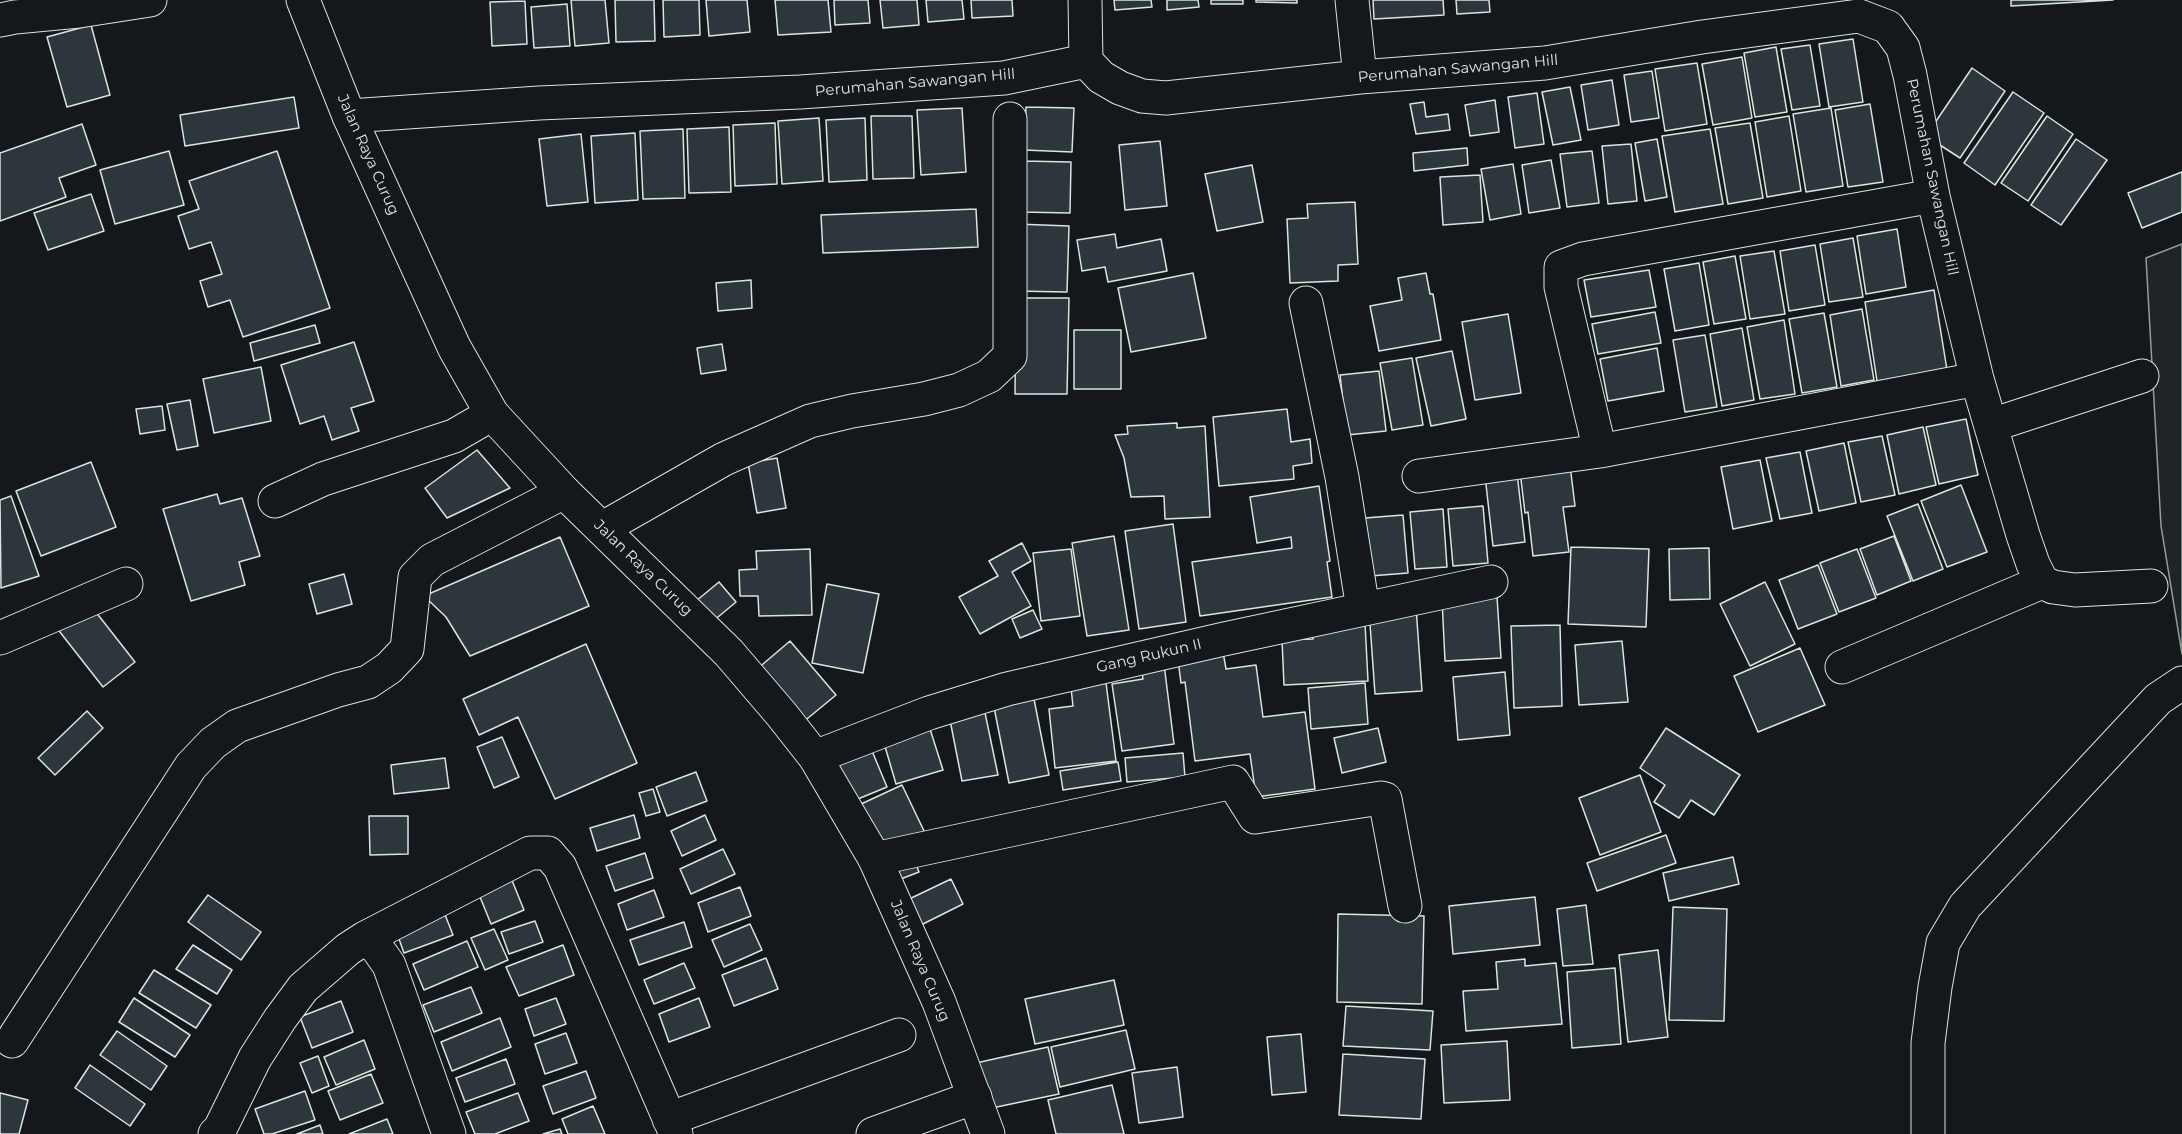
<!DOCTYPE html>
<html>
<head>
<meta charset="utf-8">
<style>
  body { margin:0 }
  canvas { display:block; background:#14181c }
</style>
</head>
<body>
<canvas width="2182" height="1134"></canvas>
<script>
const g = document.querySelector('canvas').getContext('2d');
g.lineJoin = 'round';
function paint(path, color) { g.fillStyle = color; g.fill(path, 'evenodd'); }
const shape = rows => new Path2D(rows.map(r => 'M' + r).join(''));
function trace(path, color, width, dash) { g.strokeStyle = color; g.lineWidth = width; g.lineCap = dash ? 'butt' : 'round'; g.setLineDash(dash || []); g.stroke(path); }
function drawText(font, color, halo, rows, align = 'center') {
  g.font = font + ' Montserrat,sans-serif'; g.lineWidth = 4.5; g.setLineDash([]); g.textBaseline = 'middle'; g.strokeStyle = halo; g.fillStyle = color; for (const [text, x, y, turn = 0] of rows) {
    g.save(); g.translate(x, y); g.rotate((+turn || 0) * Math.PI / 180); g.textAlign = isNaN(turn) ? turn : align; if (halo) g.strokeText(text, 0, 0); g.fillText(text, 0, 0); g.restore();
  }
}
const green = shape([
  [2182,244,2182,654,2161,526,2146,258,2182,244]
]);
const building = shape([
  [571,0,605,0,609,43,575,46,571,0],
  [615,0,654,0,655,41,616,42,615,0],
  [663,0,699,0,700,35,664,37,663,0],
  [706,0,747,0,750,32,709,36,706,0],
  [775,0,828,0,831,32,778,35,775,0],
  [834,0,868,0,870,23,835,25,834,0],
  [880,0,917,0,919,25,883,28,880,0],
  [926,0,962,0,964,19,928,22,926,0],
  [971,0,1012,0,1013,16,972,18,971,0],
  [1114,0,1151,0,1152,7,1115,10,1114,0],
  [1167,0,1198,0,1199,7,1167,10,1167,0],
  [1211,0,1243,0,1243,4,1211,4,1211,0],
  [1256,0,1297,0,1297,3,1256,2,1256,0],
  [1373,0,1443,0,1444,15,1374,19,1373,0],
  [1456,0,1489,0,1490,12,1457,14,1456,0],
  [2011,0,2113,0,2011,6,2011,0],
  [525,1,527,44,492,46,490,2,525,1],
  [567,4,570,46,534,48,531,7,567,4],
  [91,25,110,95,67,107,47,37,91,25],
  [1853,39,1863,102,1829,107,1819,44,1853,39],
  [1810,45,1820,106,1792,110,1781,49,1810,45],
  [1776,47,1787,112,1755,117,1744,53,1776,47],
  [1742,57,1752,118,1713,125,1702,64,1742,57],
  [1697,63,1707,124,1665,131,1655,69,1697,63],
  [1972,68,2005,91,1960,158,1926,136,1972,68],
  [1652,71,1659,118,1631,122,1624,75,1652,71],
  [1612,80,1619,125,1588,130,1581,85,1612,80],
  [1570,87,1581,140,1553,145,1542,92,1570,87],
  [2013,92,2044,113,1995,185,1964,163,2013,92],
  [1537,93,1544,144,1515,148,1508,97,1537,93],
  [294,97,299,128,185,146,180,115,294,97],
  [1495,100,1499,132,1470,136,1465,105,1495,100],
  [1424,102,1426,117,1448,114,1450,130,1416,134,1410,104,1424,102],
  [1870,104,1883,182,1848,187,1835,110,1870,104],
  [1026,107,1074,108,1072,152,1024,150,1026,107],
  [962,108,966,172,921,175,917,110,962,108],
  [1831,108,1843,186,1806,192,1793,114,1831,108],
  [871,116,912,116,914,178,873,179,871,116],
  [1789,116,1801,191,1767,197,1755,122,1789,116],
  [2047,116,2073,134,2028,201,2001,183,2047,116],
  [819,118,823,181,782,184,778,121,819,118],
  [865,118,867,180,829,182,826,120,865,118],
  [775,123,777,184,735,186,733,125,775,123],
  [1750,123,1763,198,1728,204,1715,128,1750,123],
  [82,124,96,165,59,178,66,197,0,221,0,153,82,124],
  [729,127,731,192,689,193,687,129,729,127],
  [683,129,685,198,643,199,640,131,683,129],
  [1710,129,1723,204,1675,212,1662,136,1710,129],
  [635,133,638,200,595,203,591,136,635,133],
  [581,134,588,202,547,206,539,139,581,134],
  [1657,139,1667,197,1645,201,1635,143,1657,139],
  [2076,139,2107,160,2061,225,2031,205,2076,139],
  [1160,141,1167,206,1125,210,1119,145,1160,141],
  [1631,144,1637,201,1608,204,1602,146,1631,144],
  [1467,148,1468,165,1414,171,1413,153,1467,148],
  [169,151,184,205,115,224,100,170,169,151],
  [277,151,330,308,243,337,230,300,208,307,200,281,222,274,211,242,189,249,178,216,199,209,189,181,277,151],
  [1592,151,1599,203,1567,207,1560,154,1592,151],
  [1551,160,1560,208,1529,213,1522,165,1551,160],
  [1023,161,1071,162,1070,213,1021,212,1023,161],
  [1513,164,1521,214,1490,220,1481,169,1513,164],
  [1252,165,1263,222,1217,231,1205,174,1252,165],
  [2182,172,2182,212,2142,228,2128,193,2182,172],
  [1480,175,1483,222,1443,225,1440,177,1480,175],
  [91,194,104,231,48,250,34,213,91,194],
  [1355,202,1358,264,1338,265,1338,281,1290,283,1287,219,1308,218,1307,204,1355,202],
  [976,209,978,247,823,253,821,215,976,209],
  [1016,224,1069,226,1067,292,1014,291,1016,224],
  [1897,229,1906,287,1866,294,1857,236,1897,229],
  [1115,234,1117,248,1161,239,1167,271,1108,282,1105,267,1082,271,1077,240,1115,234],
  [1853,238,1863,297,1829,302,1820,244,1853,238],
  [1815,245,1825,305,1789,311,1780,251,1815,245],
  [1774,251,1785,314,1750,319,1740,256,1774,251],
  [1735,256,1746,319,1714,324,1703,262,1735,256],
  [1699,263,1709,325,1675,331,1664,269,1699,263],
  [1649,270,1656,307,1591,317,1584,280,1649,270],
  [1193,273,1206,338,1131,352,1118,288,1193,273],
  [1426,273,1430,294,1433,294,1441,340,1379,351,1370,306,1402,300,1398,278,1426,273],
  [751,280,752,308,718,311,716,283,751,280],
  [1934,290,1947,370,1877,381,1865,302,1934,290],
  [1016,298,1069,298,1067,394,1015,394,1016,298],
  [1862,309,1874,380,1841,386,1830,315,1862,309],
  [1655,312,1661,343,1598,354,1592,324,1655,312],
  [1824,313,1837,387,1802,393,1789,319,1824,313],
  [1508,314,1521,393,1475,400,1462,322,1508,314],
  [1784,320,1795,394,1760,399,1747,327,1784,320],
  [315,325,320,343,254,361,250,343,315,325],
  [1742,328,1754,400,1722,406,1710,334,1742,328],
  [1074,330,1121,330,1121,389,1074,389,1074,330],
  [1705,335,1717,407,1685,412,1673,340,1705,335],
  [354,342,374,401,351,408,359,431,332,440,324,416,300,424,281,365,354,342],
  [722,344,726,370,701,374,697,348,722,344],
  [1657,348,1664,391,1608,401,1600,359,1657,348],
  [1452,351,1466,419,1431,426,1416,358,1452,351],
  [1412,358,1423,425,1392,430,1380,363,1412,358],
  [261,367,271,421,214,433,203,379,261,367],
  [1379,371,1386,431,1347,435,1340,375,1379,371],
  [190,400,198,446,177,450,167,404,190,400],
  [162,406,165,430,140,434,136,409,162,406],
  [1287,409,1291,442,1310,439,1312,463,1293,466,1294,479,1219,486,1213,417,1287,409],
  [1966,419,1978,475,1939,484,1926,427,1966,419],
  [1177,423,1177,428,1205,426,1210,517,1165,519,1164,496,1131,497,1124,458,1115,435,1128,434,1127,426,1177,423],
  [1923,427,1936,485,1899,494,1887,435,1923,427],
  [1882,436,1895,495,1861,502,1848,442,1882,436],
  [1844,443,1856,503,1819,511,1806,451,1844,443],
  [477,450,510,488,447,518,425,488,477,450],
  [1800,452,1812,513,1780,519,1766,458,1800,452],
  [1569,457,1575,506,1563,507,1569,552,1533,556,1528,512,1525,513,1519,463,1569,457],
  [777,458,786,508,757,513,748,463,777,458],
  [1760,460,1772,521,1733,529,1721,467,1760,460],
  [91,462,116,527,41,556,16,491,91,462],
  [1517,473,1525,542,1493,546,1485,476,1517,473],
  [1961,485,1987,552,1947,567,1921,501,1961,485],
  [1319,486,1330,561,1327,562,1332,597,1200,616,1192,562,1292,548,1291,537,1257,543,1250,497,1319,486],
  [217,494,220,504,242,498,260,556,239,562,245,585,191,601,163,509,217,494],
  [11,496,39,576,1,588,0,500,11,496],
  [1918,504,1943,569,1913,581,1887,516,1918,504],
  [1483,506,1488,563,1453,566,1448,509,1483,506],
  [1443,509,1447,567,1415,569,1410,512,1443,509],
  [1403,515,1408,573,1370,576,1365,518,1403,515],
  [1173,524,1186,622,1139,629,1125,531,1173,524],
  [1114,536,1129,630,1087,636,1072,543,1114,536],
  [1894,536,1911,581,1877,595,1860,549,1894,536],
  [560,537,589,606,470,656,446,617,424,596,560,537],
  [1022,543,1031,561,1012,572,1031,606,980,634,959,597,998,576,989,561,1022,543],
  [1571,547,1649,549,1646,627,1568,624,1571,547],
  [1709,548,1710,599,1670,600,1669,549,1709,548],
  [810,549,812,615,759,616,758,596,740,596,739,570,757,569,756,551,810,549],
  [1071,549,1080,616,1041,621,1033,553,1071,549],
  [1857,549,1876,598,1839,612,1820,563,1857,549],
  [1818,565,1837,614,1798,629,1779,580,1818,565],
  [344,574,352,604,317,614,309,584,344,574],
  [719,582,736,602,712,622,696,601,719,582],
  [1765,582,1795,644,1750,666,1720,604,1765,582],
  [827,584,879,594,863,673,812,663,827,584],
  [1497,597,1501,658,1445,661,1442,599,1497,597],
  [88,602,135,662,103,687,56,627,88,602],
  [1416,607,1422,691,1375,694,1369,610,1416,607],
  [1033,610,1042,629,1020,638,1012,619,1033,610],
  [1365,623,1368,681,1284,685,1282,640,1313,639,1313,625,1365,623],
  [1560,625,1562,706,1514,708,1511,626,1560,625],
  [790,641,836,695,802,723,756,670,790,641],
  [1622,641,1628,702,1579,705,1575,645,1622,641],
  [586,644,637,763,555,799,518,717,479,735,463,699,586,644],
  [1222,646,1226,669,1256,665,1263,717,1305,712,1315,789,1256,797,1250,754,1195,761,1185,682,1181,683,1177,652,1222,646],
  [1800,648,1825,705,1758,732,1734,676,1800,648],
  [1163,656,1174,744,1122,751,1112,684,1143,679,1140,660,1163,656],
  [1505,672,1510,735,1458,740,1453,677,1505,672],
  [1105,675,1116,761,1055,768,1049,709,1073,706,1070,679,1105,675],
  [1365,683,1368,724,1311,729,1308,688,1365,683],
  [1033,694,1049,775,1009,783,993,702,1033,694],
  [984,708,998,775,962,781,949,715,984,708],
  [87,711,103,728,55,775,38,758,87,711],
  [1378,728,1386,762,1342,773,1334,738,1378,728],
  [1666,728,1740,775,1714,815,1691,800,1679,818,1654,802,1665,785,1640,768,1666,728],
  [930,729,943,770,896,784,884,743,930,729],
  [502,737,519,777,494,788,477,747,502,737],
  [870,746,887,787,853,801,836,760,870,746],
  [1183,753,1185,777,1127,782,1125,758,1183,753],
  [445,758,449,788,394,794,391,765,445,758],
  [1118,762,1121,781,1063,790,1060,771,1118,762],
  [696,772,707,801,667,816,656,787,696,772],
  [1640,775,1661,832,1600,855,1579,798,1640,775],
  [902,785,925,833,881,853,859,805,902,785],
  [653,789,660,812,646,816,639,793,653,789],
  [634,815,640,838,597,851,590,828,634,815],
  [705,815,716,840,682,856,671,831,705,815],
  [369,816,408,816,408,854,370,855,369,816],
  [1666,835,1676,863,1597,891,1587,863,1666,835],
  [723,849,735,874,691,894,680,869,723,849],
  [645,853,653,878,615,891,606,866,645,853],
  [912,854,919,872,893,882,885,863,912,854],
  [1733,857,1739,884,1669,901,1663,873,1733,857],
  [511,878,524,910,491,924,478,892,511,878],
  [951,879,963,904,915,928,903,902,951,879],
  [740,887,751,916,708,932,698,903,740,887],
  [654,890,664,917,627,930,618,904,654,890],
  [208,895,261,932,241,960,188,922,208,895],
  [1535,897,1540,945,1453,954,1449,906,1535,897],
  [1586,905,1593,964,1563,966,1557,909,1586,905],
  [442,907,453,935,404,953,394,925,442,907],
  [1673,907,1727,909,1724,1021,1669,1020,1673,907],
  [1338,914,1424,916,1422,1004,1337,1002,1338,914],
  [535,921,543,942,509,954,501,932,535,921],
  [684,922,692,947,639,965,630,940,684,922],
  [750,924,762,950,724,967,712,940,750,924],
  [494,929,508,960,485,970,471,938,494,929],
  [467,941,478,967,424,990,413,964,467,941],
  [193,945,232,970,217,994,176,969,193,945],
  [563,945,574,975,519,996,506,967,563,945],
  [1658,950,1668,1037,1628,1042,1619,955,1658,950],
  [766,958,778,989,734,1006,722,975,766,958],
  [1525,959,1525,966,1556,963,1562,1024,1466,1031,1463,991,1498,989,1496,962,1525,959],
  [684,963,695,988,654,1004,644,980,684,963],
  [1615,968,1621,1044,1572,1048,1567,972,1615,968],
  [154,970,211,1005,196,1028,139,993,154,970],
  [1114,980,1124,1025,1035,1044,1025,999,1114,980],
  [471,987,482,1013,434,1032,423,1005,471,987],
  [134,998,190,1035,175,1057,119,1022,134,998],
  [556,998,566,1024,534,1036,525,1009,556,998],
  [699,998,710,1027,669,1042,659,1014,699,998],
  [341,1001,353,1032,312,1048,300,1017,341,1001],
  [1346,1006,1433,1011,1430,1050,1343,1046,1346,1006],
  [500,1018,511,1047,452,1071,441,1042,500,1018],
  [1126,1030,1135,1069,1060,1087,1051,1047,1126,1030],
  [117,1031,167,1066,151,1090,100,1055,117,1031],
  [566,1033,577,1063,545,1074,535,1044,566,1033],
  [1301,1034,1306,1092,1272,1095,1267,1037,1301,1034],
  [364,1040,375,1069,336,1085,324,1057,364,1040],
  [1507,1041,1510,1100,1444,1103,1441,1045,1507,1041],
  [1048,1047,1059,1094,987,1109,976,1063,1048,1047],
  [1343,1054,1425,1059,1421,1119,1339,1115,1343,1054],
  [318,1056,329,1086,312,1093,300,1063,318,1056],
  [506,1059,515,1084,465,1102,456,1078,506,1059],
  [90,1065,145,1104,130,1126,75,1088,90,1065],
  [1177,1067,1183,1117,1139,1123,1132,1073,1177,1067],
  [586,1071,596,1098,553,1114,543,1086,586,1071],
  [371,1074,383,1103,340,1120,328,1091,371,1074],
  [1112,1085,1124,1134,1056,1134,1048,1100,1112,1085],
  [305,1091,315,1120,272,1134,264,1134,255,1109,305,1091],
  [0,1093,28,1100,19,1134,0,1134,0,1093],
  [518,1093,529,1121,495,1134,475,1134,466,1112,518,1093],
  [593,1106,605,1134,568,1134,562,1119,593,1106],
  [387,1119,393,1134,349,1134,387,1119],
  [320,1125,323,1134,297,1134,320,1125],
  [560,1129,562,1134,543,1134,560,1129]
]);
const minor = shape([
  [1085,0,1086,61],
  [1352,0,1360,77],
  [0,20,15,17,79,11,150,0],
  [349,116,539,103,800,92,1004,78,1086,61,1101,77,1120,88,1142,96,1166,98,1360,77,1545,63,1702,37,1859,16,1888,27,1903,48,1910,75,1933,196,1977,379,2023,535,2033,564,2042,582,2053,587,2075,590,2151,586],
  [1306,303,1342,477,1363,609],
  [1992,425,2142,376],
  [1600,451,1561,287,1561,267,1583,259,1933,196],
  [1419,476,1600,451,1977,379],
  [275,501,323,479,454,436,492,414],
  [603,528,724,459,810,421,852,411,924,399,959,390,989,376,1010,356,1010,119],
  [0,638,126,584],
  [1842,667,2042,582],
  [815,757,929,713,1007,689,1224,639,1491,582],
  [875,859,1233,782,1255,817,1381,798,1385,799,1405,906],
  [365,938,530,853,548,853,560,867,676,1134],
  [12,1041,191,766,213,743,237,726,338,690,368,682,389,668,407,649,415,577,432,560,564,492],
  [669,1119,899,1035],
  [215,1134,220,1129,255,1058,280,1019,303,988,348,949,365,938,377,948,389,965,449,1134],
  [873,1134,975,1097],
  [1928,1134,1928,1043,1935,987,1943,943,1965,906,2158,699,2182,683]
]);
const major = shape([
  [303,0,349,116,454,347,492,414,564,492,729,653,782,715,815,757,875,859,939,1002,988,1134]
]);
const streetNames = [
  ["Perumahan Sawangan Hill",1458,69,-5],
  ["Perumahan Sawangan Hill",915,83,-5],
  ["Jalan Raya Curug",368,155,66],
  ["Perumahan Sawangan Hill",1932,177,78],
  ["Jalan Raya Curug",643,568,44],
  ["Gang Rukun II",1149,656,-13],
  ["Jalan Raya Curug",920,961,67]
];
paint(green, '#202428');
trace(green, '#939e99', 1.5);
paint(building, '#2c363c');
trace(building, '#d8e6dc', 1.5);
trace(minor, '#d8e6dc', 35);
trace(major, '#d8e6dc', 35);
trace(minor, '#14181c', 33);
trace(major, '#14181c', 33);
drawText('15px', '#d8e6dc', '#14181c', streetNames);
</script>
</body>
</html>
